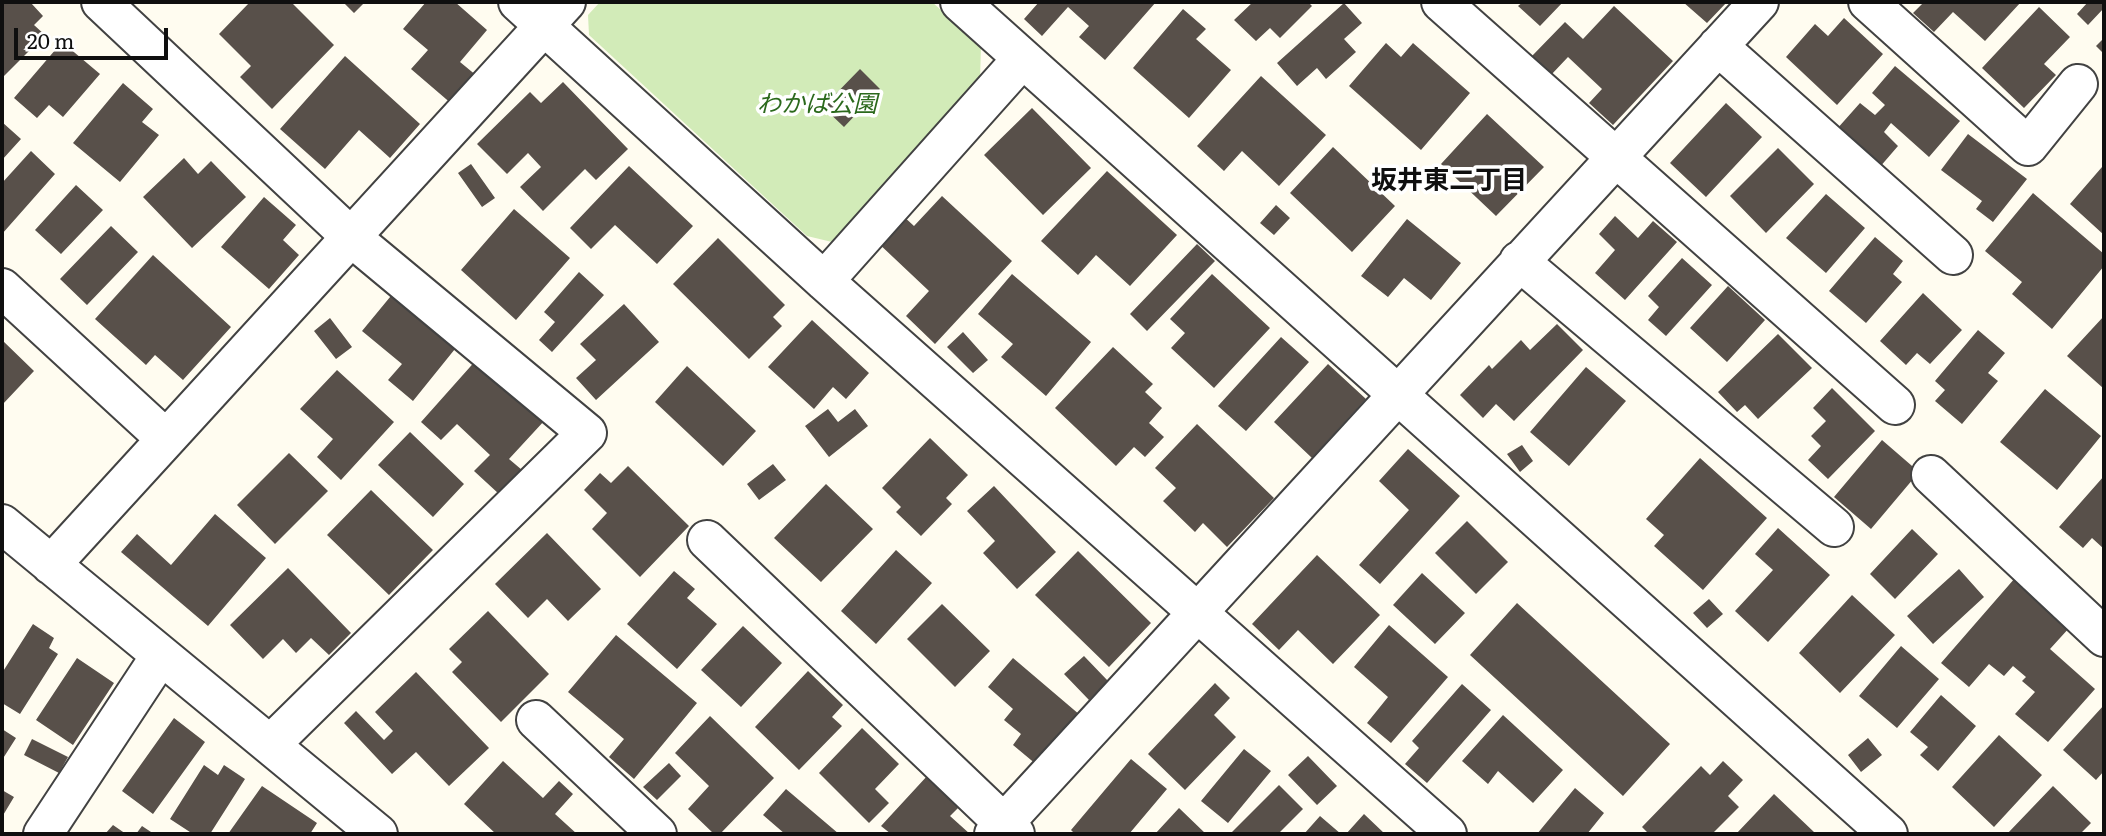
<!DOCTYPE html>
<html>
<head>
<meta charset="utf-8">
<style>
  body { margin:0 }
  #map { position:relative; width:2106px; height:836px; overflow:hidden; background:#fffcf0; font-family:Literata,serif }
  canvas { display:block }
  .frame { position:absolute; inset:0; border:4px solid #0f0f0f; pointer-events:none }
  .scale { position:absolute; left:14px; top:28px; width:154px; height:32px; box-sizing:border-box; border:4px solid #0f0f0f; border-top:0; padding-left:9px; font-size:21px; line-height:24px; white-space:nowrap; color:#0f0f0f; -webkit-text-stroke:5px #fff; paint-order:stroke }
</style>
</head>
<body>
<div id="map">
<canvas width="2106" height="836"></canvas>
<div class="frame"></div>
<div class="scale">20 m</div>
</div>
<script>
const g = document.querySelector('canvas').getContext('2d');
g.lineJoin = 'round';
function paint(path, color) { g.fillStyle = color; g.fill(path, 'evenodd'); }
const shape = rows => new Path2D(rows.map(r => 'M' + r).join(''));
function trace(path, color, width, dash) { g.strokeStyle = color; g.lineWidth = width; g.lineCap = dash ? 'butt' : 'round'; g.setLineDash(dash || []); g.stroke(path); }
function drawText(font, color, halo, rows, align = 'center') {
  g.font = font + ' Literata,"Noto Sans JP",serif'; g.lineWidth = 7; g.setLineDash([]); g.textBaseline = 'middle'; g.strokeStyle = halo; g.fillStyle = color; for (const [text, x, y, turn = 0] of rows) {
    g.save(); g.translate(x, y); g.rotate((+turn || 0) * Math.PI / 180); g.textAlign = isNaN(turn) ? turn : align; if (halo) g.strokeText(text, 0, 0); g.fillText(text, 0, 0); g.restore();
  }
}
const green = shape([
  [600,2,932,2,981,46,980,81,832,242,807,236,589,35,588,15]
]);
const building = shape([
  [2,2,32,2,31,3,43,16,34,25,45,35,2,78],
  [250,2,291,2,334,45,272,109,240,77,251,66,219,34],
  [343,2,365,2,354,13],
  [426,2,455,2,487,30,460,62,477,76,453,105,411,69,428,50,403,29],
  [1039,2,1156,2,1105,60,1079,37,1089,26,1068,7,1042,36,1024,19],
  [1253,2,1308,2,1312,6,1280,38,1270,28,1256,41,1234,20],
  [1523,2,1563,2,1540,26,1518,6],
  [1683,2,1727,2,1707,23],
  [1924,2,2021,2,1985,41,1953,12,1934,32,1913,13],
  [2088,2,2104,2,2104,8,2088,25,2077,14],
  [1344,3,1362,23,1344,39,1356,52,1326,79,1317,68,1297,86,1277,63],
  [1614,6,1673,61,1613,125,1589,103,1602,89,1568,57,1551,75,1532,56,1565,22,1583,39],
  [2039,7,2070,37,2044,64,2056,75,2024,108,1982,68],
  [1183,9,1206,29,1196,39,1231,70,1189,118,1133,68],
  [1844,18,1883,54,1837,105,1786,57,1815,24,1828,36],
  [2104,38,2104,54,2096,46],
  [62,42,100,74,63,117,49,105,37,118,14,98],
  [1386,43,1401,57,1413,43,1470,93,1421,150,1349,86],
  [345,56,420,124,390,158,359,130,325,169,280,129],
  [1895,66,1960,121,1929,157,1891,123,1884,132,1898,146,1879,168,1836,130,1860,103,1875,115,1885,105,1872,93],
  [860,69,880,89,844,127,823,107],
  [1261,76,1326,135,1279,186,1242,151,1224,171,1197,146],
  [563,82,628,149,596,180,585,169,543,211,520,187,541,167,528,153,507,174,477,144,530,92,541,103],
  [123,83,153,109,142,122,159,135,120,182,73,143],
  [1726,103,1762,137,1706,197,1670,163],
  [1032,108,1091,168,1043,215,984,155],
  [1487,114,1544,167,1496,216,1441,164],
  [2,122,21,139,2,160],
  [1968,134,2027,179,1993,222,1976,209,1982,201,1941,170],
  [1333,147,1395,206,1352,252,1290,193],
  [1778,148,1814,184,1766,233,1730,196],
  [31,151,55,174,2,234,2,183],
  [184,158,198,174,211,161,246,197,192,248,143,197],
  [471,164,495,198,482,207,458,173],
  [629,166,693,226,657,264,615,225,591,249,570,228],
  [2102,167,2104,169,2104,235,2070,204],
  [1107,171,1177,235,1130,286,1096,255,1078,275,1041,241],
  [76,185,103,210,61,254,35,230],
  [2033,193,2104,254,2104,266,2052,329,2012,294,2022,282,1985,251],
  [1826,194,1865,228,1826,273,1786,238],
  [942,196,1012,261,935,344,906,316,929,291,876,241,901,214,914,226],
  [264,197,296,225,283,240,299,255,269,289,221,247],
  [1276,205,1290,218,1274,235,1260,223],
  [514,209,570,258,516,320,461,270],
  [1615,216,1638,238,1653,221,1677,242,1625,300,1595,273,1615,250,1599,234],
  [1407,219,1461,263,1431,300,1404,278,1388,297,1361,276],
  [111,226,138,252,87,305,60,279],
  [1875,237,1903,261,1893,274,1902,282,1866,323,1829,291],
  [718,238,785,305,773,317,782,326,749,359,673,284],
  [1197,244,1215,261,1147,331,1130,314],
  [153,255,231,327,183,380,155,355,146,365,95,319],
  [1682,258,1712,285,1666,336,1648,320,1659,307,1648,296],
  [579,272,604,295,552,352,539,340,555,322,544,312],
  [1012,274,1091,342,1046,396,1001,357,1013,344,978,314],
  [1212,274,1270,328,1214,388,1171,348,1185,333,1170,319],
  [1728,286,1765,320,1727,362,1690,328],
  [395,291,459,344,413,401,388,380,402,364,362,331],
  [1923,293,1962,330,1930,364,1917,353,1906,365,1880,341],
  [624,304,659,342,596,400,576,378,596,360,580,344],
  [2104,316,2104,387,2103,388,2067,356],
  [330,318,352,347,336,359,314,331],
  [812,320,869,373,846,399,833,387,814,409,768,367],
  [1557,324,1583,350,1514,421,1496,404,1483,418,1460,395,1489,365,1492,369,1521,340,1530,350],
  [1978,330,2005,353,1988,373,1998,381,1962,424,1935,401,1945,390,1935,381],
  [963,332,988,360,973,373,947,347],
  [1778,334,1812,368,1758,419,1745,405,1737,412,1718,392],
  [1281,337,1309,362,1246,431,1218,406],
  [2,340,34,371,2,405],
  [1113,347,1153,384,1145,392,1162,408,1149,423,1164,437,1145,457,1134,447,1116,466,1055,408],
  [478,358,545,420,509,459,522,470,499,494,474,471,490,455,457,424,441,440,421,422],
  [1328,364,1366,399,1312,458,1274,422],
  [687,366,756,431,723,466,655,402],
  [1586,367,1626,401,1569,466,1530,432],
  [337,370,394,422,341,480,317,457,333,439,300,409],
  [1832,388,1875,431,1828,479,1808,460,1821,446,1811,436,1826,421,1813,408],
  [2045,389,2101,436,2057,490,2000,442],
  [828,409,838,422,855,409,868,426,829,457,805,426],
  [1197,424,1274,498,1227,547,1203,523,1195,532,1163,501,1176,488,1155,468],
  [410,432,464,484,433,517,378,465],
  [930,438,968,475,946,498,952,504,921,536,896,512,901,507,882,488],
  [1882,440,1919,472,1871,529,1834,497],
  [1522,445,1533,461,1520,472,1507,454],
  [1408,449,1460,496,1380,584,1359,565,1409,510,1379,481],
  [289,453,328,491,275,544,237,505],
  [1700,458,1767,518,1703,590,1654,546,1664,535,1646,519],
  [773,464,786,480,759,500,747,484],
  [628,466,689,526,640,577,592,529,607,513,584,490,600,473,611,483],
  [2104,476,2104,549,2092,538,2083,548,2059,527],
  [826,484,873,529,821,582,774,538],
  [994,486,1056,552,1017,589,983,553,995,541,967,511],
  [371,490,433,550,389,595,327,535],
  [215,514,266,558,208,626,121,552,137,534,171,565],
  [1467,521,1508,562,1476,594,1435,553],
  [1778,528,1830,575,1768,642,1735,611,1773,570,1755,554],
  [1912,529,1938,554,1895,599,1870,574],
  [547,533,601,589,568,621,547,599,528,618,495,584],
  [896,550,932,583,876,644,841,611],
  [1078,551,1151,623,1109,667,1035,595],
  [1317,555,1380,615,1333,664,1298,630,1279,650,1252,624],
  [288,568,351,633,329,655,311,638,296,653,283,639,263,659,230,625],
  [1959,569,1984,597,1933,644,1907,616],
  [674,571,695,589,687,598,717,624,677,669,627,624],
  [1422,573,1465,613,1435,644,1393,605],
  [2015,578,2070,627,2050,649,2095,689,2048,742,2015,714,2035,692,2022,681,2026,677,2013,666,2004,676,1989,664,1969,687,1941,663],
  [1852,595,1895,635,1840,693,1799,653],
  [1709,599,1723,614,1707,628,1693,613],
  [1517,603,1670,744,1623,796,1470,655],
  [942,604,990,651,955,687,907,639],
  [488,611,549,674,501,722,452,672,462,662,449,649],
  [33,624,54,638,49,648,58,654,20,714,2,703,2,673],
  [1389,625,1448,677,1391,743,1367,723,1388,697,1354,667],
  [743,626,782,663,741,707,701,670],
  [616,635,697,703,634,779,609,757,624,739,568,692],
  [1901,646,1939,679,1897,728,1859,696],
  [1084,656,1108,681,1089,700,1064,674],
  [77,658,114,683,73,745,36,720],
  [1013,658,1080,715,1037,765,1013,745,1021,734,1004,720,1013,709,988,687],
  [808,671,843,705,832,717,842,726,799,770,755,727],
  [416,672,489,748,449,786,416,752,392,774,344,723,356,711,384,740,393,731,375,712],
  [1215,683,1230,698,1214,715,1236,737,1185,790,1148,754],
  [1462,684,1491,710,1427,783,1405,764,1419,748,1412,741],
  [1941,695,1976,726,1938,771,1920,755,1928,747,1910,732],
  [2104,705,2104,771,2096,780,2063,750],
  [1503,715,1563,770,1533,803,1498,771,1488,784,1462,761],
  [710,716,774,778,720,834,714,834,688,809,709,786,675,753],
  [174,718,205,742,153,814,122,791],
  [862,728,899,764,875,789,889,803,869,823,819,773],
  [2,729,16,738,2,760],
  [1999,735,2042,775,1994,827,1952,787],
  [1868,738,1882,755,1861,772,1848,755],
  [32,739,68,757,59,773,24,755],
  [1244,749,1271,771,1228,823,1201,801],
  [1308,756,1337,786,1317,805,1288,775],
  [1131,759,1167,789,1129,834,1075,834,1071,830],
  [503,761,543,798,559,781,573,794,555,814,577,834,496,834,464,804],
  [1723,761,1743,780,1728,796,1739,807,1712,834,1649,834,1642,827,1701,766,1710,775],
  [669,763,681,776,657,800,643,787],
  [204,765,218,775,224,765,245,779,210,834,193,834,170,819],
  [928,775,961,805,950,816,970,834,891,834,881,826],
  [1279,785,1303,809,1278,834,1234,834,1232,832],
  [262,786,317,823,310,834,228,834],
  [2053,786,2091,823,2080,834,2007,834],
  [1575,788,1604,813,1587,834,1537,834],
  [786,789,839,834,785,834,763,815],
  [2,790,14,797,2,817],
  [1774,794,1814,832,1812,834,1736,834],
  [1179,808,1206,834,1155,834],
  [1364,814,1385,834,1346,834],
  [1320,816,1341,834,1304,834],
  [113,825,126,834,105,834],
  [142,826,154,834,136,834]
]);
const street = shape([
  [101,2,351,237,587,433,270,745],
  [518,2,824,281,1447,834],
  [960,2,1888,834],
  [1441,2,1895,405],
  [1868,2,2028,146,2078,84],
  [1718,46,1953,255],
  [1519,261,1834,527],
  [824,281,1022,59],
  [2,288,166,439],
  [1931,475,2104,637],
  [2,524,378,834],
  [707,540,1015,834],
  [51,565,566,2],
  [536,720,657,834],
  [43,834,161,655],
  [994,834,1759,2]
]);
const parkNames = [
  ["わかば公園",817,105]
];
const neighbourhoodNames = [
  ["坂井東二丁目",1449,181]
];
paint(green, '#d2ebb8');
paint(building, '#58504a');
trace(street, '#424242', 42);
trace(street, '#fff', 38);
drawText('italic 24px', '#2b691c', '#fff', parkNames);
drawText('bold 26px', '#0f0f0f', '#fff', neighbourhoodNames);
</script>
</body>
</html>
